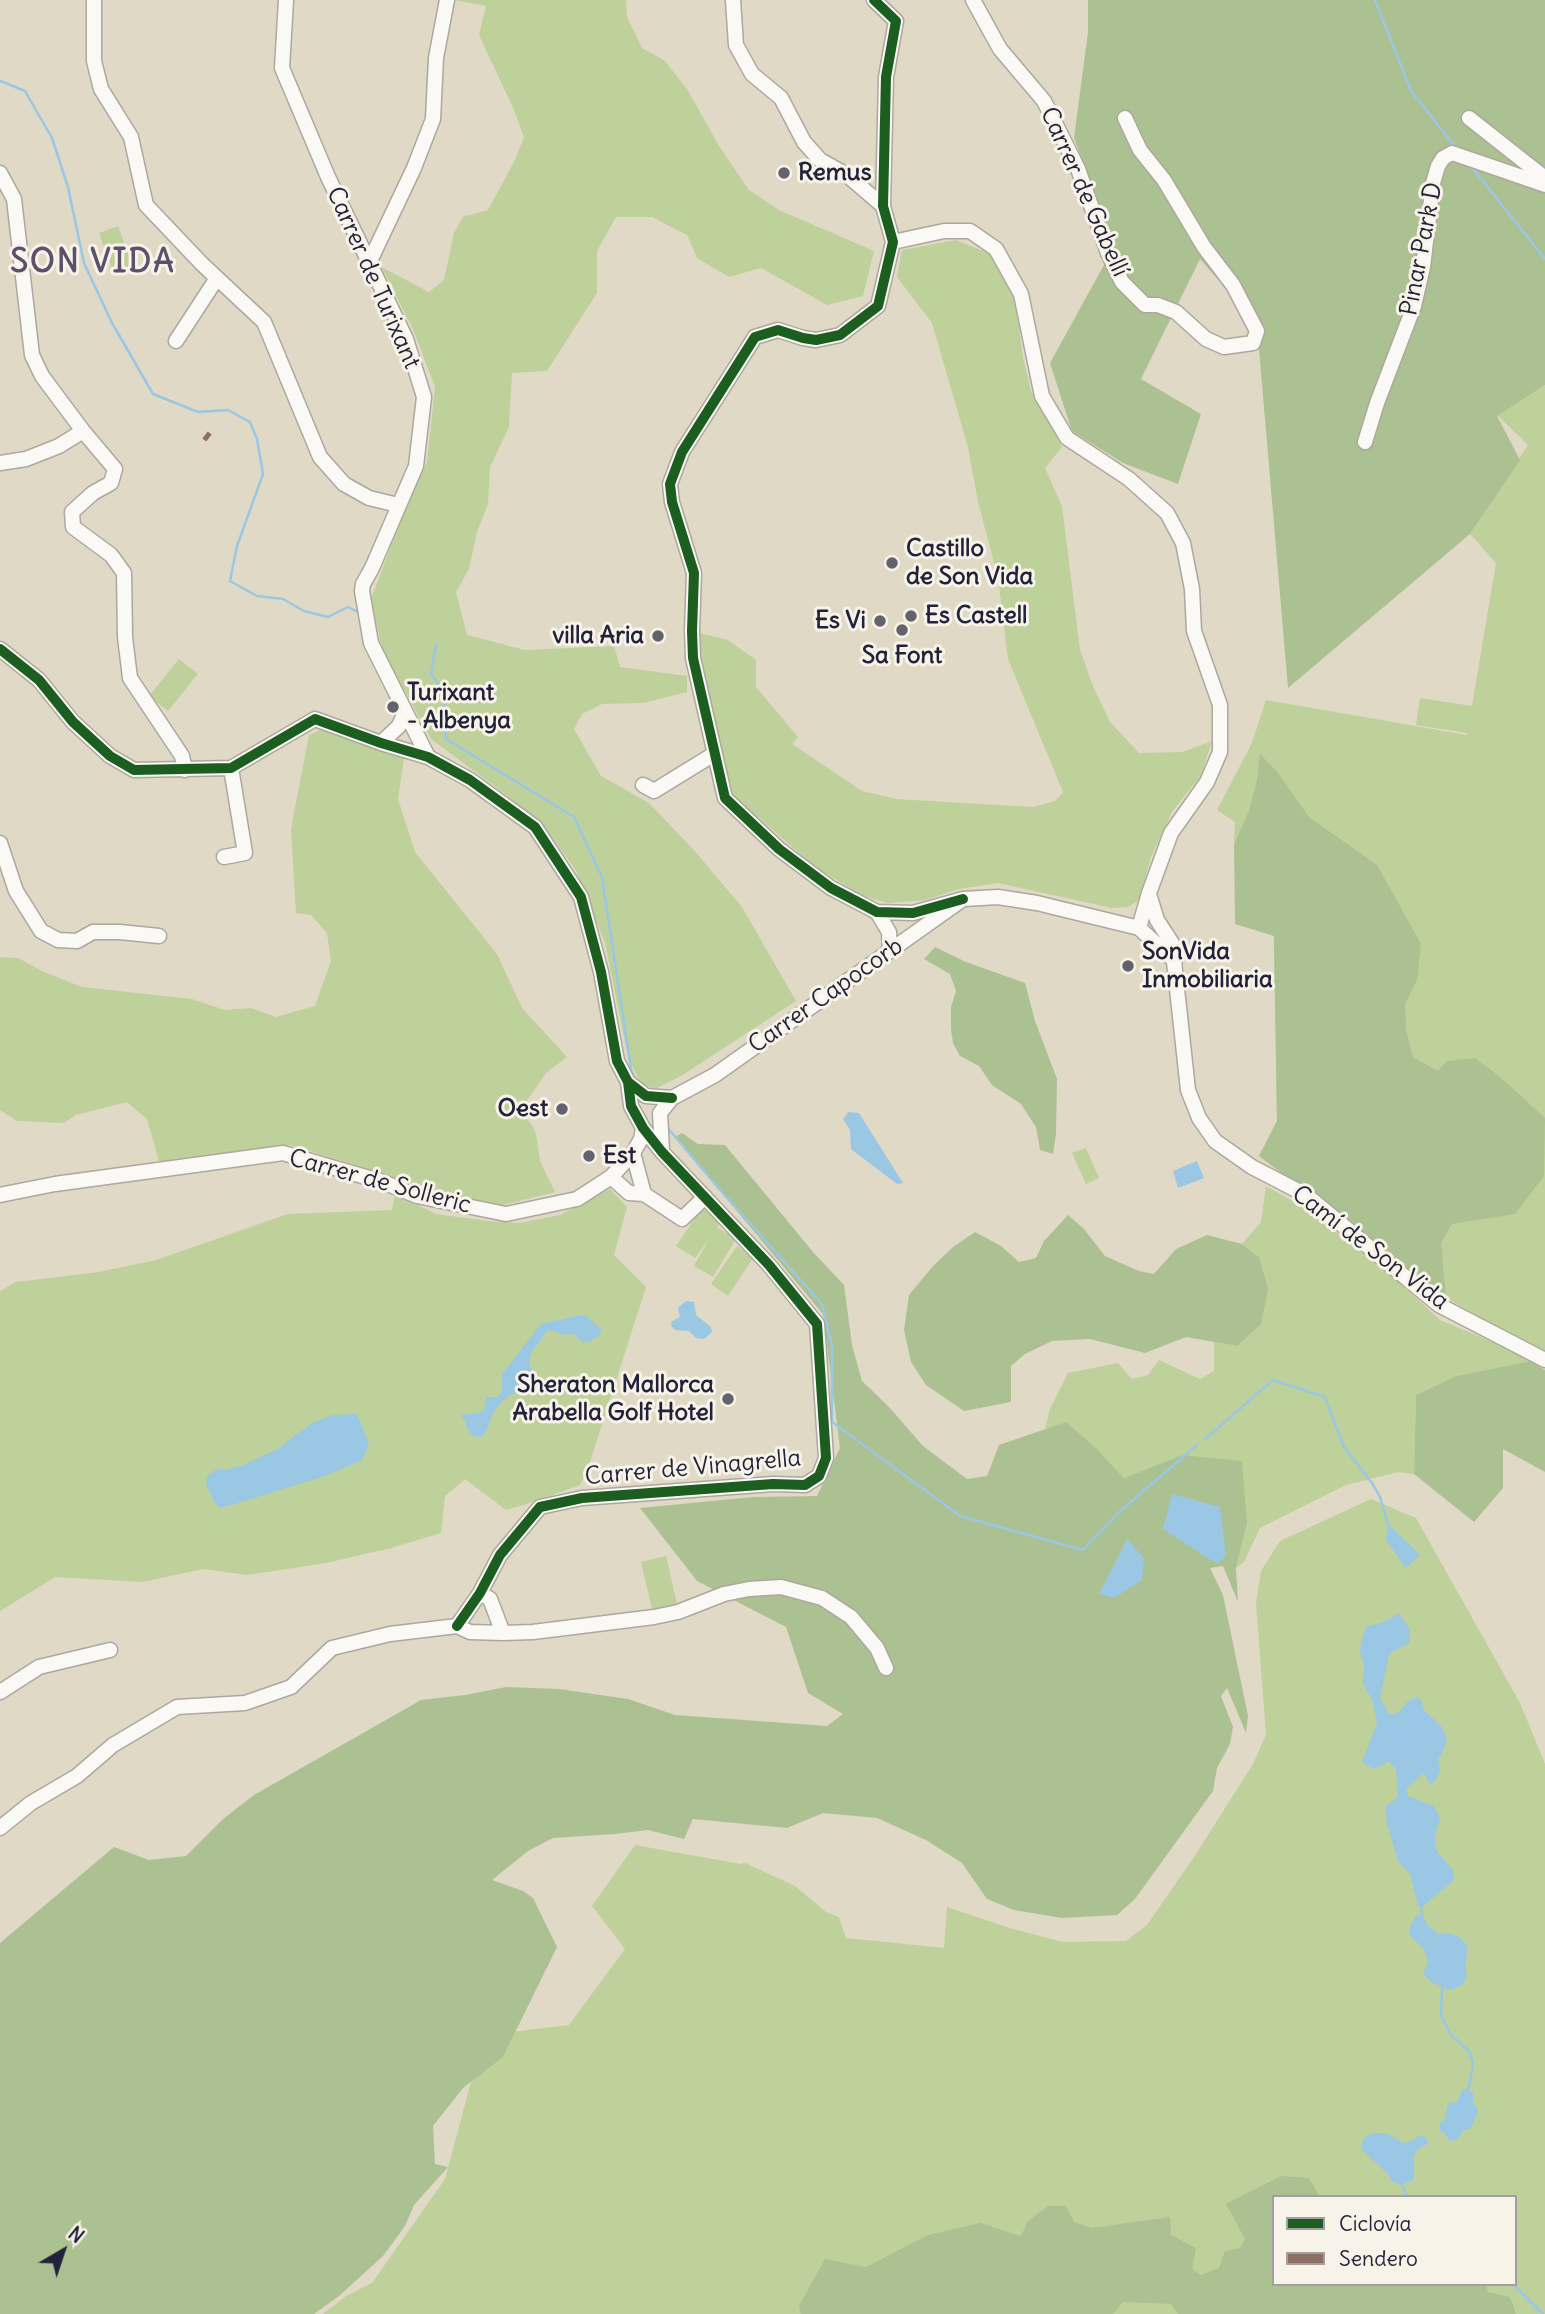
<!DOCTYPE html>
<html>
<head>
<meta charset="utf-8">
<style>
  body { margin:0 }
  #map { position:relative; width:1545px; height:2314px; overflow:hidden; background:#e0d9c6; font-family:Delius,sans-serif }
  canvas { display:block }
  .legend { position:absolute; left:1272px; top:2195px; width:245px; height:91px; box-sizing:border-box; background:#f7f3e8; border:2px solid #a29fa3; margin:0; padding:9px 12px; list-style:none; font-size:21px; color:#22223b }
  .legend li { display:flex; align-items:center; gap:14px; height:35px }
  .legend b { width:35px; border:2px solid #a29fa3 }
  .north { position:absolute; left:28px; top:2216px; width:70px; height:70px; -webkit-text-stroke:5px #f7f3e8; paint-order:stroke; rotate:39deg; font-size:19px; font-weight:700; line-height:28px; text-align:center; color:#22223b }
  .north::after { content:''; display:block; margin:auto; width:24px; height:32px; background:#22223b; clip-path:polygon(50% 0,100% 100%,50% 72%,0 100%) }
</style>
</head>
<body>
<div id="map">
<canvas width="1545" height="2314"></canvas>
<ul class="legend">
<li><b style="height:9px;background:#1b5e20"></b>Ciclovía</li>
<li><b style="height:9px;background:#8d6e63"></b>Sendero</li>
</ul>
<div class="north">N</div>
</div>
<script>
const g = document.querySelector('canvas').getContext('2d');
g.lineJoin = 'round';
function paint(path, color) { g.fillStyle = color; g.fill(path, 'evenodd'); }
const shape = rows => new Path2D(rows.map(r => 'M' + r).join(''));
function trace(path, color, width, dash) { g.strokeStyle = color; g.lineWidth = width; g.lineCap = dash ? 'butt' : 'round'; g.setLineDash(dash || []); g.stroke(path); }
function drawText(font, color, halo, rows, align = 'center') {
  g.font = font + ' Delius,sans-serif'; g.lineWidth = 6; g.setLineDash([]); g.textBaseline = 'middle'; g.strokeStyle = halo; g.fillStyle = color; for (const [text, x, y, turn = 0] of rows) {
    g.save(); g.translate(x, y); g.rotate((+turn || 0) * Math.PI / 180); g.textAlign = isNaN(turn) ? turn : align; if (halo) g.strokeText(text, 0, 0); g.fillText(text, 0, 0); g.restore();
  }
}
const green = shape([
  [454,0,626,0,627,17,642,48,664,60,687,89,719,146,749,190,779,210,874,251,863,296,827,305,761,268,729,277,697,258,687,235,652,217,616,217,597,251,597,293,547,371,512,373,509,427,490,467,488,504,477,532,469,569,456,592,467,635,525,650,614,646,620,667,687,676,687,692,643,703,602,704,582,714,574,729,601,776,649,803,692,848,742,907,796,1001,681,1076,655,1089,640,1082,628,1057,605,943,575,869,551,836,508,796,431,739,382,649,371,599,404,512,427,462,435,387,413,329,381,267,429,292,444,280,454,233,463,217,488,210,515,160,524,137,514,110,479,35,486,6],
  [118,226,133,267,114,274,99,233],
  [956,240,993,255,1015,298,1023,358,1031,391,1062,447,1045,468,1062,506,1080,650,1093,686,1110,722,1139,753,1182,752,1212,741,1201,775,1172,812,1151,857,1139,900,1128,907,1112,908,998,883,959,889,925,900,888,903,860,895,814,866,733,795,706,694,698,660,699,633,728,640,756,660,756,687,798,737,792,744,862,791,896,799,1033,807,1055,801,1063,792,1008,659,998,578,978,502,968,447,932,323,897,277,902,250],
  [1545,385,1545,1354,1455,1303,1259,1156,1277,1121,1272,843,1234,845,1235,822,1217,810,1252,743,1266,700,1467,735,1467,733,1416,725,1420,698,1472,706,1496,563,1470,534,1528,445,1497,415],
  [179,659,198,674,168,711,149,696],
  [322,729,404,758,398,799,415,852,497,954,522,1008,567,1057,546,1073,520,1111,532,1125,536,1134,540,1161,555,1192,503,1205,441,1197,356,1165,290,1145,160,1165,147,1119,127,1102,76,1115,64,1123,17,1121,0,1110,0,957,18,958,44,972,82,987,192,999,225,1010,251,1008,276,1017,315,1006,331,961,327,933,311,915,296,913,291,829,309,735],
  [1086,1148,1099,1178,1086,1184,1072,1153],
  [1266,1186,1306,1209,1395,1278,1440,1320,1509,1349,1530,1361,1456,1376,1416,1395,1414,1474,1398,1472,1346,1485,1260,1528,1244,1562,1236,1568,1247,1524,1182,1455,1124,1478,1095,1447,1066,1423,1045,1429,1050,1409,1068,1373,1118,1363,1132,1379,1148,1375,1159,1360,1200,1379,1214,1371,1214,1342,1237,1346,1259,1257,1242,1244,1261,1222],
  [610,1189,627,1207,614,1255,646,1287,590,1462,580,1485,524,1505,506,1510,465,1479,445,1496,441,1533,391,1548,326,1563,247,1575,203,1569,142,1582,55,1577,0,1611,0,1291,16,1282,99,1272,156,1260,288,1214,392,1210,395,1194,436,1214,488,1221,519,1223,560,1215],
  [702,1208,720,1221,717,1227,736,1239,713,1277,694,1266,709,1239,695,1258,676,1246],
  [737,1246,753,1258,728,1296,711,1284],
  [1371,1499,1416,1518,1520,1703,1545,1764,1545,2314,323,2314,346,2296,372,2283,445,2179,475,2067,495,2034,569,2025,625,1949,592,1906,635,1845,740,1864,745,1863,795,1886,826,1912,839,1917,846,1938,944,1948,947,1907,1010,1928,1063,1942,1126,1941,1147,1925,1194,1857,1253,1764,1266,1735,1256,1603,1261,1571,1280,1541],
  [1274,2197,1515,2197,1515,2284,1274,2284],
  [666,1556,677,1604,652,1609,641,1562]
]);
const forest = shape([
  [1088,0,1545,0,1545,385,1497,416,1520,460,1470,534,1288,688,1259,349,1236,300,1200,259,1141,379,1201,414,1178,484,1123,463,1072,431,1050,363,1115,245,1074,138,1088,32],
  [1260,754,1278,773,1309,817,1377,865,1421,944,1417,980,1405,1004,1406,1030,1413,1057,1438,1071,1447,1061,1475,1058,1499,1076,1545,1118,1544,1176,1515,1214,1452,1224,1441,1243,1446,1297,1259,1156,1277,1121,1274,936,1235,924,1234,845,1249,811,1257,780],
  [935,947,966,962,1025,983,1035,1021,1057,1079,1056,1134,1053,1154,1040,1150,1036,1127,1021,1104,992,1085,979,1066,960,1056,953,1043,951,1029,951,1007,956,991,950,974,924,959],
  [682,1133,698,1144,725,1145,813,1252,844,1285,852,1345,862,1381,889,1407,923,1446,967,1479,987,1476,999,1445,1066,1422,1095,1447,1124,1478,1182,1455,1242,1461,1247,1524,1236,1568,1238,1602,1223,1566,1210,1568,1223,1595,1248,1716,1246,1733,1227,1688,1221,1696,1233,1727,1230,1744,1217,1768,1213,1791,1135,1899,1117,1915,1062,1918,1014,1910,987,1899,962,1863,926,1840,877,1818,823,1813,787,1828,693,1819,684,1839,648,1830,615,1834,553,1838,528,1851,492,1880,523,1891,533,1898,557,1947,503,2057,463,2088,433,2126,435,2164,448,2167,414,2205,405,2226,383,2256,339,2296,314,2314,0,2314,0,1943,114,1847,149,1860,186,1856,223,1819,254,1795,421,1700,465,1695,506,1687,559,1689,628,1699,675,1715,827,1726,843,1714,808,1693,786,1627,697,1581,640,1508,753,1497,817,1496,840,1448,823,1314,675,1137],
  [1068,1215,1084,1229,1105,1256,1139,1271,1154,1274,1176,1249,1207,1235,1242,1244,1259,1257,1268,1289,1261,1324,1237,1346,1186,1337,1145,1353,1090,1339,1052,1341,1025,1354,1011,1366,1011,1402,964,1411,926,1385,911,1362,904,1330,909,1295,933,1266,953,1247,975,1232,1001,1246,1019,1262,1036,1258,1044,1241],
  [1530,1361,1545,1370,1545,1472,1503,1449,1503,1488,1474,1522,1414,1474,1416,1395,1456,1376],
  [1281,2176,1309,2178,1320,2197,1274,2197,1274,2284,1486,2284,1488,2292,1510,2297,1516,2314,1178,2314,1171,2304,1123,2302,1113,2314,801,2314,799,2306,825,2259,866,2267,928,2235,980,2223,1021,2236,1028,2221,1048,2206,1066,2206,1074,2222,1092,2228,1170,2217,1171,2235,1196,2248,1192,2269,1201,2275,1219,2268,1225,2251,1240,2248,1245,2239,1226,2204]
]);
const water = shape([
  [848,1112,859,1113,903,1183,897,1184,851,1149,850,1130,843,1119],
  [1197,1161,1204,1178,1178,1188,1173,1171],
  [686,1301,694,1302,696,1315,711,1327,712,1332,704,1339,696,1338,689,1331,675,1330,672,1327,671,1322,680,1317,678,1308],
  [581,1315,587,1316,602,1330,599,1335,591,1341,582,1342,574,1334,563,1335,555,1331,548,1330,531,1353,529,1361,532,1375,521,1391,510,1395,500,1403,493,1413,486,1432,480,1437,473,1436,467,1429,465,1420,460,1415,478,1413,484,1410,486,1397,498,1397,502,1391,502,1374,541,1324],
  [357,1414,369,1443,362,1460,325,1476,238,1503,220,1508,214,1502,206,1484,207,1477,218,1468,225,1470,241,1466,277,1449,312,1423,333,1415],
  [1172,1494,1220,1507,1226,1556,1217,1564,1163,1529],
  [1388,1524,1420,1555,1406,1568,1386,1540],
  [1127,1539,1144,1558,1142,1580,1114,1598,1099,1594],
  [1398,1613,1410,1629,1410,1642,1389,1654,1380,1698,1389,1714,1396,1714,1403,1708,1406,1703,1416,1697,1421,1700,1424,1710,1441,1726,1447,1738,1443,1752,1438,1759,1440,1771,1436,1780,1430,1785,1424,1773,1406,1788,1408,1796,1434,1806,1440,1818,1435,1835,1435,1848,1453,1871,1454,1880,1422,1907,1418,1906,1410,1874,1398,1861,1387,1823,1385,1807,1398,1797,1396,1768,1388,1762,1373,1769,1362,1762,1377,1723,1372,1699,1363,1684,1364,1665,1360,1652,1362,1639,1366,1627,1386,1621],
  [1422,1915,1428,1926,1439,1934,1449,1933,1459,1937,1468,1946,1465,1964,1467,1976,1462,1985,1450,1990,1431,1982,1423,1973,1428,1962,1424,1949,1409,1935,1410,1926,1416,1916],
  [1463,2088,1473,2093,1473,2103,1477,2107,1478,2112,1471,2128,1464,2130,1456,2140,1449,2141,1445,2133,1440,2131,1440,2123,1445,2119,1448,2103,1457,2102],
  [1372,2133,1387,2133,1401,2142,1407,2143,1421,2135,1427,2138,1427,2144,1417,2150,1414,2157,1414,2179,1402,2185,1393,2182,1387,2173,1361,2149,1363,2139]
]);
const stream = shape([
  [1375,0,1411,91,1457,149],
  [0,81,25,91,52,138,68,187,84,263,112,323,153,394,198,412,228,410,250,422,257,439,263,474,237,546,230,581,257,596,283,599,304,611,328,617,348,607,358,612],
  [1470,165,1545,259],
  [436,645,431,674,443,690,446,739,574,817,602,877,631,1069,636,1081],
  [666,1126,721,1191,822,1304,832,1346,832,1422,960,1516,1083,1550,1117,1514,1197,1445],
  [1205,1439,1273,1380,1325,1397,1344,1447,1372,1483,1380,1497,1388,1524],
  [1422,1907,1422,1915],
  [1442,1987,1441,2015,1451,2035,1470,2052,1473,2065,1468,2092],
  [1402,2185,1408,2197],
  [1513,2284,1543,2314]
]);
const minor = shape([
  [94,0,94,61,101,89,131,137,146,205,202,264,264,322,320,457,344,484,369,498,398,505],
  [286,0,282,68,328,177,406,339,424,397,416,466,372,568,363,584,362,591,371,643,428,757],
  [733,0,736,45,752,74,781,98,804,142,820,160,847,175,883,206],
  [874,0,896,21,886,77,883,206,893,242,878,306,840,335,816,340,803,338,778,330,755,337,682,452,670,484,672,502,694,573,692,631,693,658,725,798,779,849,831,888,877,912,913,913,963,899],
  [973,0,1000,49,1044,101,1078,169,1108,253,1122,282,1145,305,1158,305,1176,312,1206,339,1224,347,1253,343,1257,331,1233,285,1204,247,1164,180,1140,150,1125,118],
  [1469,118,1545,178],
  [0,173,14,199,32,355,42,376,83,431,115,469,111,483,93,493,72,512,73,527,111,555,124,573,125,637,130,678,182,756,185,770],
  [893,242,944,231,970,231,996,249,1021,294,1042,396,1067,438,1129,479,1167,513,1183,543,1192,589,1194,631,1220,705,1220,752,1207,782,1171,833,1149,893,1139,928],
  [369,263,414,168,433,119,436,58,447,0],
  [176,341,217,278],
  [1365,442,1377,403,1414,306,1423,267,1433,183,1438,166,1443,158,1452,153,1545,185],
  [0,463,26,459,59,446,83,431],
  [0,649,39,680,73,722,110,756,134,770,231,768,315,719,381,743,428,757,470,780,535,827,581,897,601,972,617,1061,628,1082,646,1096,672,1098],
  [381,743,399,726,405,712],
  [643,785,654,791,714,754],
  [0,843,16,891,41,931,58,940,77,941,93,932,120,932,159,936],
  [224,857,245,853,231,768],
  [1149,894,1157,920,1172,943,1188,1090,1199,1118,1215,1141,1252,1167,1306,1195,1439,1305,1545,1360],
  [877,912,889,932,890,951],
  [662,1150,660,1113,672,1098,715,1075,963,899,998,897,1037,903,1139,928,1175,961],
  [633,1153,644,1194,682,1219,705,1197],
  [611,1177,629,1193,644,1194],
  [0,1195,55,1184,283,1153,383,1182,417,1196,506,1214,577,1199,611,1177,633,1153,641,1139,643,1128],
  [480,1593,490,1599,503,1633,533,1632,654,1617,678,1612,724,1594,749,1589,781,1587,822,1598,851,1617,877,1648,886,1668],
  [457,1626,480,1593,500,1555,540,1507,582,1498,773,1484,805,1485,819,1476,826,1458,817,1324,769,1265,662,1152,643,1128,631,1106,628,1082],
  [457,1626,470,1632,503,1633],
  [0,1692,39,1667,110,1650],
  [0,1828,31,1803,77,1776,113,1745,177,1707,245,1703,291,1687,332,1648,390,1634,457,1626]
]);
const quiet = shape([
  [205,435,209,438]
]);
const cycleway = shape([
  [874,0,896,21,886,77,883,206,893,242,878,306,840,335,816,340,803,338,778,330,755,337,682,452,670,484,672,502,694,573,692,631,693,658,725,798,779,849,831,888,877,912,913,913,963,899],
  [0,649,39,680,73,722,110,756,134,770,231,768,315,719,381,743,428,757,470,780,535,827,581,897,601,972,617,1061,628,1082,646,1096,672,1098],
  [457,1626,480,1593,500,1555,540,1507,582,1498,773,1484,805,1485,819,1476,826,1458,817,1324,769,1265,662,1152,643,1128,631,1106,628,1082]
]);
const markers = [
  [784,173,7,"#64626c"],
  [892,563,7,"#64626c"],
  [911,616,7,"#64626c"],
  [880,621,7,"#64626c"],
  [902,630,7,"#64626c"],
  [658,636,7,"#64626c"],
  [393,707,7,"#64626c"],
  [1128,966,7,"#64626c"],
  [562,1109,7,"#64626c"],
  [589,1156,7,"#64626c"],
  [728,1399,7,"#64626c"]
];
const poiNames = [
  ["Remus",798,173],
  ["Castillo",906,549],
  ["de Son Vida",906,577],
  ["Es Castell",925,616],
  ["Es Vi",866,621,"right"],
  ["villa Aria",644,636,"right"],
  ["Sa Font",902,656,"center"],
  ["Turixant",407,693],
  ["- Albenya",407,721],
  ["SonVida",1142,952],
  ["Inmobiliaria",1142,980],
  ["Oest",548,1109,"right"],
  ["Est",603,1156],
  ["Sheraton Mallorca",714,1385,"right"],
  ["Arabella Golf Hotel",714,1413,"right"]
];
const streetNames = [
  ["Carrer de Gabellí",1084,192,66],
  ["Pinar Park D",1422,249,-79],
  ["Carrer de Turixant",373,278,66],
  ["Carrer Capocorb",826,996,-35],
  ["Carrer de Solleric",380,1182,15],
  ["Camí de Son Vida",1370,1248,37],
  ["Carrer de Vinagrella",693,1468,-5]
];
const districtNames = [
  ["SON VIDA",93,263]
];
paint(green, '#bed19a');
paint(forest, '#acc192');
paint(water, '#99c7e4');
trace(stream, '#99c7e4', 2.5);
trace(minor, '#aca89f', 17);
trace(minor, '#faf9f6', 14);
trace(quiet, '#8d6e63', 9, [18, 9]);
trace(cycleway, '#1b5e20', 10);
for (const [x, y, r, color] of markers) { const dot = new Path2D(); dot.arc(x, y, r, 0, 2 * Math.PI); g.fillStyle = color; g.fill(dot); trace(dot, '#f7f3e8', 2.5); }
drawText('bold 24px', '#22223b', '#f7f3e8', poiNames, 'left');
drawText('24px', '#22223b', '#f7f3e8', streetNames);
g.letterSpacing = '2px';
drawText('bold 32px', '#5e506d', '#f7f3e8', districtNames);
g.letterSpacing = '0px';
</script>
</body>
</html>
